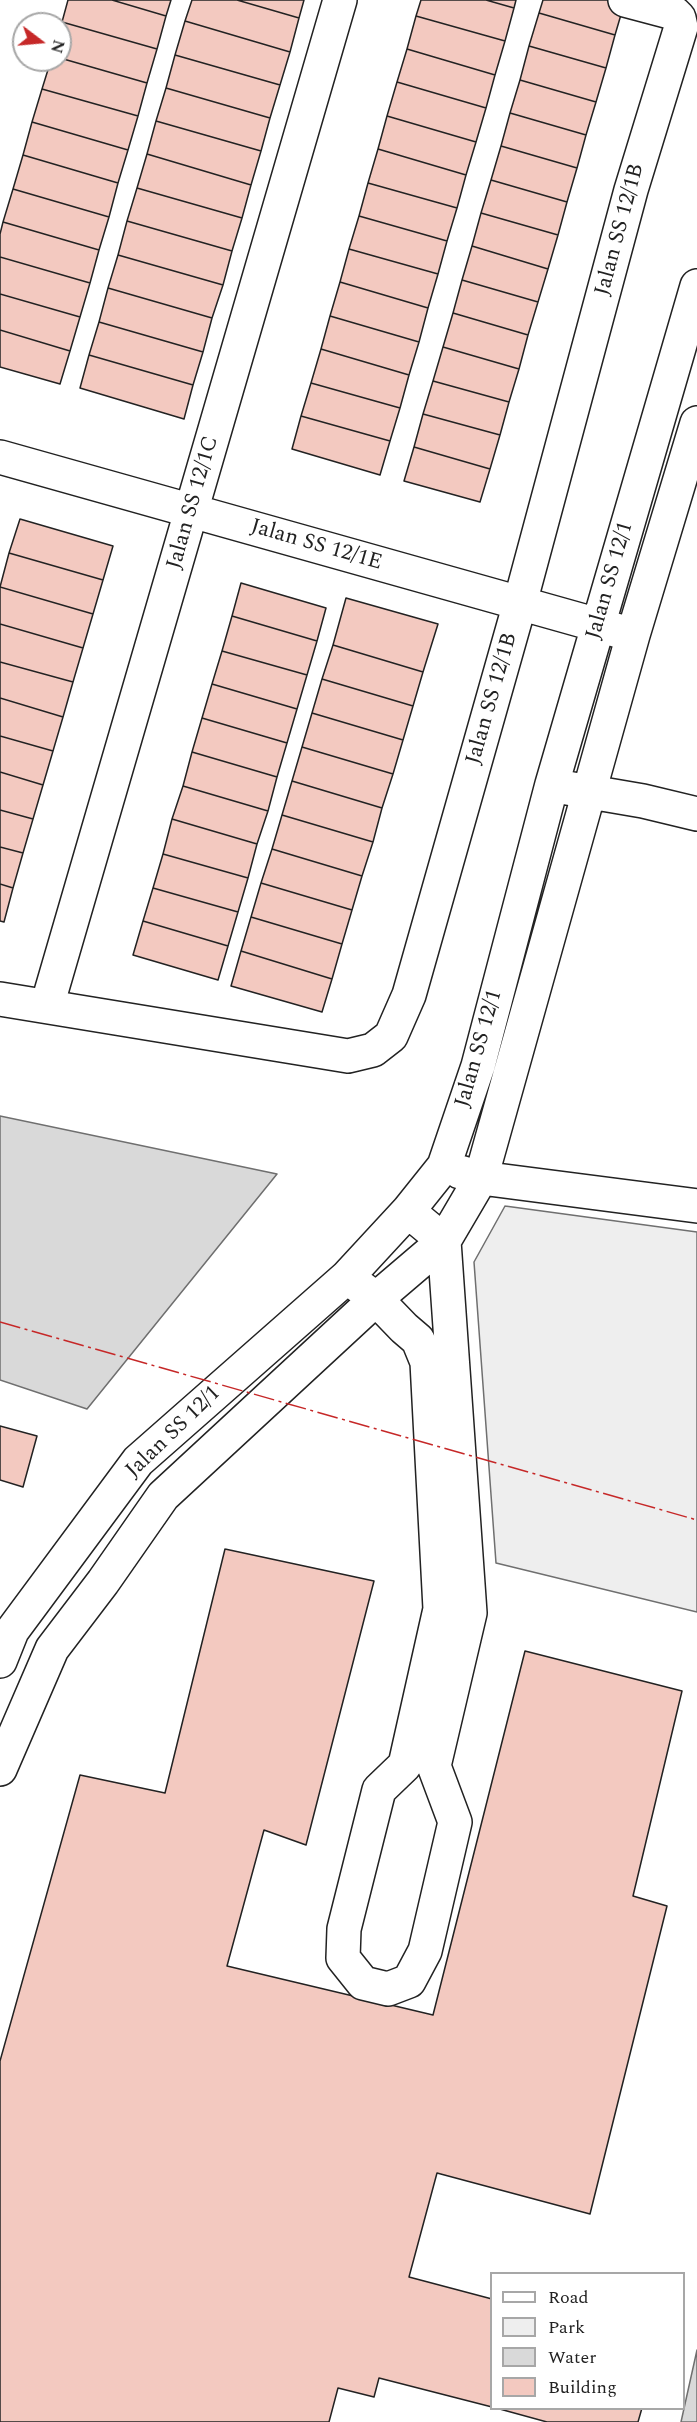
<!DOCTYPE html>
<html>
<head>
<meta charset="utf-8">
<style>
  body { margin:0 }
  #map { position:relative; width:697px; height:2422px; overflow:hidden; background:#fff; font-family:Spectral,serif }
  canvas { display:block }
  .legend { position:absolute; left:490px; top:2272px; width:195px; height:138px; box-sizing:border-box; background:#fff; border:2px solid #a7a7a7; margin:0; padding:8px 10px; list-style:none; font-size:18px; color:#222 }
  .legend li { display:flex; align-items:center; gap:12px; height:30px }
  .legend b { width:30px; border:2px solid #a7a7a7 }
  .north { position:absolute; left:12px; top:12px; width:60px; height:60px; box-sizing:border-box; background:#fff; border:2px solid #a7a7a7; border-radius:50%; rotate:106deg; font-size:16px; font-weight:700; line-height:24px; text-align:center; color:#222 }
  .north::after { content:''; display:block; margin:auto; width:21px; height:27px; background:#c62828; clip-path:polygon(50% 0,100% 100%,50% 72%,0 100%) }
</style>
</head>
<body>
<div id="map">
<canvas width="697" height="2422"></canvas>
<ul class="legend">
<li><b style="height:8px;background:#fff"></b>Road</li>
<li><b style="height:16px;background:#eee"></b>Park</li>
<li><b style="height:16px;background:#d9d9d9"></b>Water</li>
<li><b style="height:16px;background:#f3c9c0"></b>Building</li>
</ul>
<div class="north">N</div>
</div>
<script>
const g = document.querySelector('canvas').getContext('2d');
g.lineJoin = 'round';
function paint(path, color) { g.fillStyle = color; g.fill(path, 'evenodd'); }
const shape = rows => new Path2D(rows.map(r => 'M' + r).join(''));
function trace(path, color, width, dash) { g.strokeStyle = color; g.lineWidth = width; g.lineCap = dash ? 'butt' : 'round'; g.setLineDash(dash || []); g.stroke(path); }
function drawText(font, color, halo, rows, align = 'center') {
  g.font = font + ' Spectral,serif'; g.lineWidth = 4.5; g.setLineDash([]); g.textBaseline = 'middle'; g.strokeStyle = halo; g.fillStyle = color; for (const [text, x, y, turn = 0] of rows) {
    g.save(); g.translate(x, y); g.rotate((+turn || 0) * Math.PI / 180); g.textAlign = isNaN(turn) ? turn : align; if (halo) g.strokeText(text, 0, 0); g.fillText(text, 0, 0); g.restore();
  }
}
const green = shape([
  [505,1206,697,1232,697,1612,496,1563,474,1262,505,1206]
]);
const water = shape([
  [0,1116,277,1174,87,1409,0,1380,0,1116],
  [697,2350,697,2422,681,2422,697,2350]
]);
const building = shape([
  [68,0,112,0,166,16,157,49,62,22,68,0],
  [112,0,171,0,166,16,112,0],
  [192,0,237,0,299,18,290,52,185,21,192,0],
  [237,0,304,0,299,18,237,0],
  [421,0,486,0,514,8,505,41,416,16,421,0],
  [486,0,516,0,514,8,486,0],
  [543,0,620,0,625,1,615,35,539,13,543,0],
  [539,13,615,35,606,68,529,46,539,13],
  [416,16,505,41,495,75,407,49,416,16],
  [185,21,290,52,280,85,175,55,185,21],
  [62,22,157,49,147,83,60,58,62,22],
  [529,46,606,68,596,102,520,80,529,46],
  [407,49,495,75,486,108,397,82,407,49],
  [175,55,280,85,270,118,166,88,175,55],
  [60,58,147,83,138,116,42,89,51,60,60,60,60,58],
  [520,80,596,102,586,135,510,113,520,80],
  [397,82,486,108,476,142,387,116,397,82],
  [166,88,270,118,261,151,156,121,166,88],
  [42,89,138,116,128,150,32,122,42,89],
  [510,113,586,135,577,168,501,146,510,113],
  [387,116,476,142,466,175,378,149,387,116],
  [156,121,261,151,251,185,147,154,156,121],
  [32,122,128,150,118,183,23,155,32,122],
  [501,146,577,168,567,202,491,180,501,146],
  [378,149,466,175,457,208,368,183,378,149],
  [147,154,251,185,242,218,137,188,147,154],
  [23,155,118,183,109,217,13,189,23,155],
  [491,180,567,202,558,235,481,213,491,180],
  [368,183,457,208,447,241,359,216,368,183],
  [137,188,242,218,232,251,127,221,137,188],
  [13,189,109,217,99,250,3,222,13,189],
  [481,213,558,235,548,269,472,246,481,213],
  [359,216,447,241,438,274,349,249,359,216],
  [127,221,232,251,223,285,118,255,127,221],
  [3,222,99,250,90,283,0,257,0,234,3,222],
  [472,246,548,269,538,302,462,280,472,246],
  [349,249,438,274,428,308,340,282,349,249],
  [118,255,223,285,212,318,108,288,118,255],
  [0,257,90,283,80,317,0,294,0,257],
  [462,280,538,302,528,335,453,313,462,280],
  [340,282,428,308,419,342,330,316,340,282],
  [108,288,212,318,203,352,99,322,108,288],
  [0,294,80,317,70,351,0,330,0,294],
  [453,313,528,335,519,369,443,347,453,313],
  [330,316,419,342,409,375,321,349,330,316],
  [99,322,203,352,193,385,89,355,99,322],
  [0,330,70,351,60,384,0,367,0,330],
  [443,347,519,369,509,402,433,381,443,347],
  [321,349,409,375,400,408,311,383,321,349],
  [89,355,193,385,184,419,80,388,89,355],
  [433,381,509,402,500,435,423,414,433,381],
  [311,383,400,408,390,441,301,416,311,383],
  [423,414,500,435,490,469,414,447,423,414],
  [301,416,390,441,380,475,292,449,301,416],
  [414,447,490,469,480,502,404,481,414,447],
  [20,519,113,546,103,580,9,553,20,519],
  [9,553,103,580,93,614,0,587,9,553],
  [241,583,326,608,317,641,232,616,241,583],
  [0,587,93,614,83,648,0,624,0,587],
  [346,598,438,624,423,672,333,645,346,598],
  [232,616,317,641,307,675,222,651,232,616],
  [0,624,83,648,73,682,0,662,0,624],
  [333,645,423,672,413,706,322,679,333,645],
  [222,651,307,675,297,709,212,684,222,651],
  [0,662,73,682,63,717,0,698,0,662],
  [322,679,413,706,403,740,312,713,322,679],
  [212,684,297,709,287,743,202,718,212,684],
  [0,698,63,717,53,751,0,736,0,698],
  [312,713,403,740,393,774,302,747,312,713],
  [202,718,287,743,277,777,192,752,202,718],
  [0,736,53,751,43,785,0,772,0,736],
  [302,747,393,774,382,808,292,781,302,747],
  [192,752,277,777,268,811,183,786,192,752],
  [0,772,43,785,33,819,0,810,0,772],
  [292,781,382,808,373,842,282,815,292,781],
  [183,786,268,811,257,844,172,819,183,786],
  [0,810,33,819,23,853,0,847,0,810],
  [282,815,373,842,362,876,272,849,282,815],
  [172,819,257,844,248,878,163,854,172,819],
  [0,847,23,853,13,888,0,884,0,847],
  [272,849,362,876,352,910,261,883,272,849],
  [163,854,248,878,238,912,153,888,163,854],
  [261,883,352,910,342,944,251,917,261,883],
  [0,884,13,888,4,922,0,921,0,884],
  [153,888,238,912,228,946,143,921,153,888],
  [251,917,342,944,332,979,241,951,251,917],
  [143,921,228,946,218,980,133,955,143,921],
  [241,951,332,979,322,1012,231,986,241,951],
  [0,1426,37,1436,23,1487,0,1480,0,1426],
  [225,1549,374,1581,306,1845,264,1830,227,1966,433,2015,525,1651,682,1691,633,1896,667,1906,590,2214,437,2173,409,2277,492,2299,492,2407,379,2378,374,2397,338,2388,329,2422,0,2422,0,2061,80,1775,165,1793,225,1549],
  [496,2408,642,2408,638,2422,547,2422,496,2408]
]);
const minor = shape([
  [0,457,619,631],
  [567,788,643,801,697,814],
  [0,999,348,1056,373,1050,391,1036,409,995,520,603,631,190,681,27,679,18,674,13,625,0],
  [47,1006,340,0],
  [460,1172,481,1178,697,1206],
  [347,1277,376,1299,404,1328,418,1340,427,1362,440,1609,405,1765,379,1790,344,1929,343,1958,363,1983,388,1989,409,1981,425,1951,455,1822,434,1766,470,1613,444,1241,408,1211],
  [0,1661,12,1631,138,1461,347,1277,408,1211,444,1166,478,1066,552,784,697,286],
  [0,1769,52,1649,103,1582,163,1496,376,1299,444,1241,481,1178,633,635,697,423]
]);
const power = shape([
  [0,1322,697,1520]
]);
const streetNames = [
  ["Jalan SS 12/1B",621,230,-75],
  ["Jalan SS 12/1C",194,503,-74],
  ["Jalan SS 12/1E",316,546,16],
  ["Jalan SS 12/1",611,581,-74],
  ["Jalan SS 12/1B",493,699,-74],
  ["Jalan SS 12/1",480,1049,-74],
  ["Jalan SS 12/1",174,1433,-44]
];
paint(green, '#eee');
trace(green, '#6f6f6f', 1.5);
paint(water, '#d9d9d9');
trace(water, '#6f6f6f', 1.5);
paint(building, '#f3c9c0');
trace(building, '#222', 1.5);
trace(minor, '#222', 36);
trace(minor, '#fff', 33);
trace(power, '#c62828', 1.5, [21, 4.5, 3, 4.5]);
drawText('22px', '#222', '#fff', streetNames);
</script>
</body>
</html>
